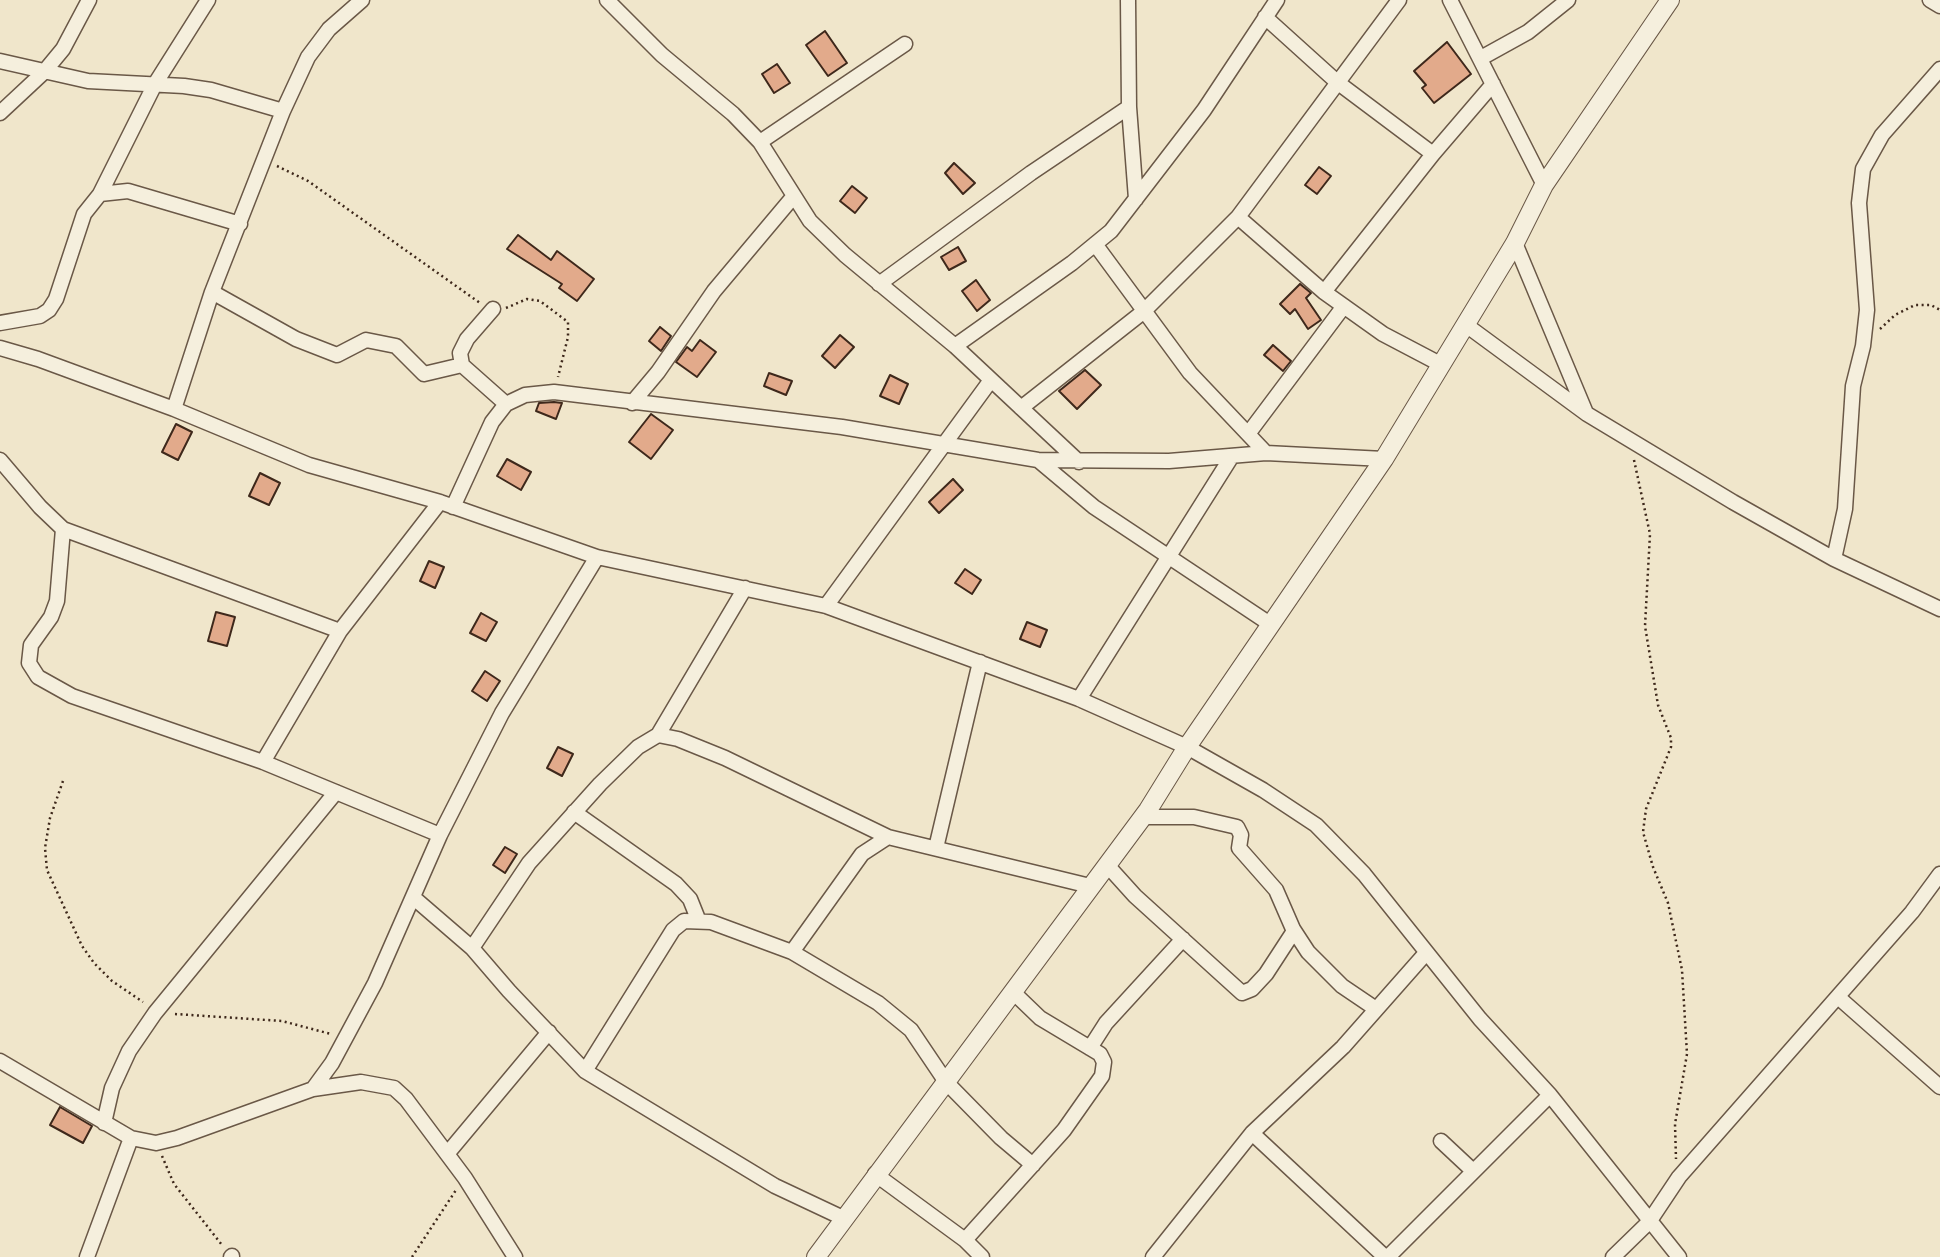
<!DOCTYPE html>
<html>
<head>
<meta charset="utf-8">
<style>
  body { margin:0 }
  canvas { display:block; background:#f0e6cb }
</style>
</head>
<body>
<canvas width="1940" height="1257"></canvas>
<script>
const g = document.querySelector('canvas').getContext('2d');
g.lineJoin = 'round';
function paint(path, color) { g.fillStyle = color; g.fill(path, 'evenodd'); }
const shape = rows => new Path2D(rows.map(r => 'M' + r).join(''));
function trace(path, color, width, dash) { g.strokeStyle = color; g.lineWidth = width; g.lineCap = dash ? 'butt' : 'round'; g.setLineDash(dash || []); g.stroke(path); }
const building = shape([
  [825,31,847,63,828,76,806,45,825,31],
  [1447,42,1471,74,1434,103,1422,88,1426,85,1414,71,1447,42],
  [777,64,790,83,774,93,762,74,777,64],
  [954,163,975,183,963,194,945,173,954,163],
  [1319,167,1331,176,1317,194,1305,185,1319,167],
  [852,186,867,198,855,213,840,201,852,186],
  [518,235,551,260,557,251,594,279,577,301,559,288,562,284,507,249,518,235],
  [958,247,966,261,949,270,941,257,958,247],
  [976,280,990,300,977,311,962,291,976,280],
  [1300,284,1311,293,1306,298,1321,320,1308,329,1295,309,1290,314,1280,304,1300,284],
  [660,327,671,336,661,351,649,341,660,327],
  [840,335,854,347,835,368,822,356,840,335],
  [700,340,716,352,697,377,676,362,687,347,692,351,700,340],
  [1273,345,1291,361,1283,371,1264,355,1273,345],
  [1085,370,1101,385,1077,409,1059,391,1085,370],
  [769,373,792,381,786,395,764,386,769,373],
  [890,375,908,384,899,404,880,396,890,375],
  [539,403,554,402,562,403,556,419,536,411,539,403],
  [651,414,673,430,651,459,629,442,651,414],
  [176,424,192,432,178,460,162,452,176,424],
  [507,459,531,472,521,490,497,476,507,459],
  [260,473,280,483,269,505,249,496,260,473],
  [953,479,963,490,939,513,929,502,953,479],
  [429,561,444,567,435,588,420,581,429,561],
  [965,569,981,580,972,594,955,583,965,569],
  [216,612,235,617,227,646,208,641,216,612],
  [481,613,497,622,486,641,470,633,481,613],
  [1027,622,1047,630,1040,647,1020,639,1027,622],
  [485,671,500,681,487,701,472,691,485,671],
  [558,747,573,754,562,776,547,768,558,747],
  [505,847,517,854,505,873,493,865,505,847],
  [60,1107,92,1126,83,1143,50,1125,60,1107]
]);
const path = shape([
  [277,166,308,181,480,303],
  [506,308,527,299,540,301,568,322,568,337,558,377],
  [1880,329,1895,315,1915,305,1931,305,1940,310],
  [1634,460,1650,534,1645,626,1658,705,1671,738,1671,747,1646,809,1643,832,1653,867,1668,903,1682,970,1687,1054,1675,1124,1676,1159],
  [63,781,50,818,45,848,47,870,82,946,94,963,112,981,143,1002],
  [175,1014,282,1021,331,1034],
  [162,1156,174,1184,222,1245],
  [412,1257,456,1190]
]);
const minor = shape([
  [607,0,662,55,733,114,760,142,810,221,845,255,955,346,1079,462],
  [1128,0,1129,107,1136,199],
  [1450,0,1544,185],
  [1930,0,1940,6],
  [1265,17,1337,82,1433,154],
  [1481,58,1528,32,1568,0],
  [0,61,88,81,184,86,211,90,283,111],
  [0,113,44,72,63,49,89,0],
  [760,142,905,44],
  [100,194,155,84,208,0],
  [1238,217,1324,292,1383,334,1442,365],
  [1515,243,1586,413],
  [1095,244,1190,373,1266,453],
  [879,284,1031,173,1129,107],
  [212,292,296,339,337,355,366,340,396,346,424,374,462,365],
  [1324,292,1433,154,1493,84],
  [493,309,467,339,460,353,462,365,506,404],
  [0,323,40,316,49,310,56,299,84,214,100,194,128,191,240,224],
  [1466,325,1587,414,1733,502,1834,559,1940,609],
  [955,346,1072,263,1111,231,1204,110,1277,0],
  [0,348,38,359,174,409,309,465,440,502,597,557,826,606,1079,699,1187,747,1263,790,1316,825,1364,874,1480,1019,1550,1095,1679,1257],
  [632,403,658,372,714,291,793,197],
  [1021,408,1143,312,1238,217,1399,0],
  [174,409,212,292,283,111,308,57,329,29,362,0],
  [1248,434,1344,306],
  [0,460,40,507,63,529,340,631],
  [1038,460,1094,507,1270,624],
  [453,507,492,422,506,404,525,395,554,392,842,427,1038,460,1169,461,1266,453,1384,459],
  [63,529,57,601,51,617,31,645,29,663,38,677,72,696,263,762,440,835],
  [1834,559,1845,509,1853,386,1863,346,1867,310,1859,203,1863,169,1882,135,1940,69],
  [826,606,991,380],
  [1079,699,1232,456],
  [658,735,745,588],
  [263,762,340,631,440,502],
  [574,812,676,884,690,899,698,919],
  [1143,817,1194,817,1237,827,1241,835,1239,848,1276,890,1293,929,1308,952,1342,986,1376,1009],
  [936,848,980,662],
  [1107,865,1135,896,1242,993,1252,989,1266,974,1294,931],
  [414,898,472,948,509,991,585,1071,775,1186,843,1218],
  [472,948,529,863,600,784,638,747,658,735,678,739,725,758,888,837,1090,886],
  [792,952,862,854,888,837],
  [1838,997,1940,1087],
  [1090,1048,1106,1023,1183,939],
  [0,1061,131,1138,156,1143,177,1138,313,1089,332,1063,375,983,440,835,502,713,597,557],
  [585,1071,673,930,684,921,711,922,792,952,878,1003,911,1030,946,1082,1001,1138,1033,1165],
  [313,1089,361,1082,394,1088,406,1099,465,1178,515,1257],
  [104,1123,112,1088,129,1051,155,1013,336,792],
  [1252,1133,1385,1257],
  [1441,1141,1472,1170],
  [447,1154,549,1032],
  [875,1174,965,1240,982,1257],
  [965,1240,1064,1130,1102,1076,1104,1062,1100,1054,1040,1018,1013,992],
  [87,1257,131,1138],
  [231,1257,232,1256],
  [1153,1257,1252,1133,1343,1047,1426,953],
  [1388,1257,1550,1095],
  [1613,1257,1649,1222,1679,1177,1912,912,1940,874]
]);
const tertiary = shape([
  [816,1257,1148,810,1187,747,1384,459,1515,243,1544,185,1670,0]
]);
paint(building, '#e2aa8b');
trace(building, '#3e281b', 2);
trace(minor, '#6a5847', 17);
trace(tertiary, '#6a5847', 20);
trace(path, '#3e281b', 2.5, [2, 3.5]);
trace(minor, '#f5efdd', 14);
trace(tertiary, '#f5efdd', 18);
</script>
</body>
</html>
